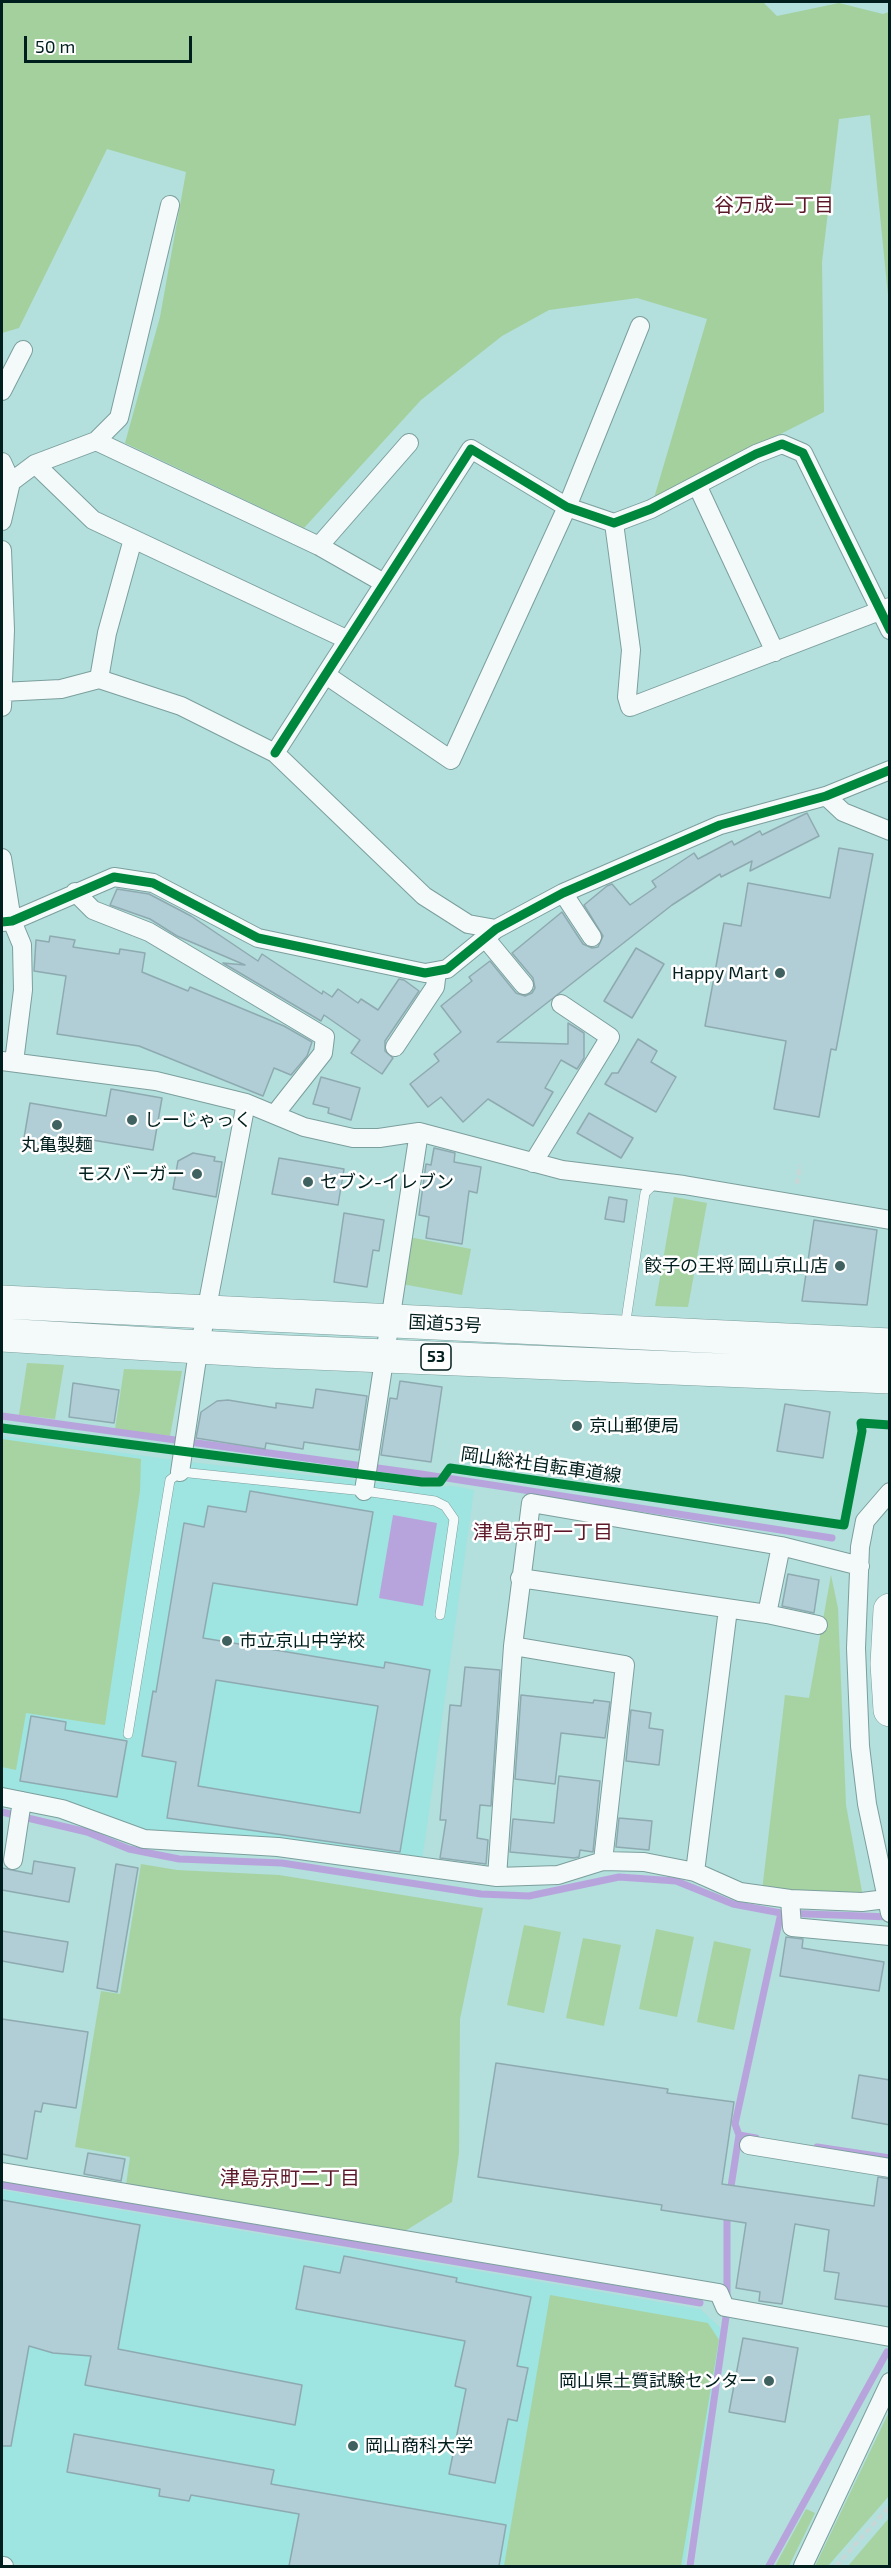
<!DOCTYPE html>
<html>
<head>
<meta charset="utf-8">
<style>
  body { margin:0 }
  #map { position:relative; width:891px; height:2568px; overflow:hidden; background:#b3dfdc; font-family:"Exo 2",sans-serif }
  canvas { display:block }
  .frame { position:absolute; inset:0; border:3px solid #001e1d; pointer-events:none }
  .scale { position:absolute; left:24px; top:36px; width:168px; height:27px; box-sizing:border-box; border:3px solid #001e1d; border-top:0; padding-left:8px; font-size:18px; line-height:21px; white-space:nowrap; color:#001e1d; -webkit-text-stroke:4px #fff; paint-order:stroke }
</style>
</head>
<body>
<div id="map">
<canvas width="891" height="2568"></canvas>
<div class="frame"></div>
<div class="scale">50 m</div>
</div>
<script>
const g = document.querySelector('canvas').getContext('2d');
g.lineJoin = 'round';
function paint(path, color) { g.fillStyle = color; g.fill(path, 'evenodd'); }
const shape = rows => new Path2D(rows.map(r => 'M' + r).join(''));
function trace(path, color, width, dash) { g.strokeStyle = color; g.lineWidth = width; g.lineCap = dash ? 'butt' : 'round'; g.setLineDash(dash || []); g.stroke(path); }
function drawText(font, color, halo, rows, align = 'center') {
  g.font = font + ' "Exo 2","Noto Sans JP",sans-serif'; g.lineWidth = 5; g.setLineDash([]); g.textBaseline = 'middle'; g.strokeStyle = halo; g.fillStyle = color; for (const [text, x, y, turn = 0] of rows) {
    g.save(); g.translate(x, y); g.rotate((+turn || 0) * Math.PI / 180); g.textAlign = isNaN(turn) ? turn : align; if (halo) g.strokeText(text, 0, 0); g.fillText(text, 0, 0); g.restore();
  }
}
const built = shape([
  [2,1436,181,1461,424,1488,453,1486,474,1490,422,1861,145,1834,2,1792],
  [2,2190,700,2309,723,2330,684,2566,31,2566,2,2562]
]);
const green = shape([
  [674,1197,707,1203,688,1307,655,1306],
  [409,1237,471,1249,462,1295,402,1284],
  [27,1363,64,1365,55,1419,19,1415],
  [124,1369,182,1371,170,1436,115,1429],
  [2,1439,141,1459,140,1491,105,1725,26,1713,16,1770,2,1767],
  [831,1575,838,1608,846,1805,863,1897,762,1891,785,1695,809,1698],
  [141,1864,177,1870,279,1875,483,1908,460,2019,459,2153,452,2202,405,2231,126,2185,130,2157,75,2147,101,1991,120,1994],
  [524,1925,561,1932,544,2013,507,2005],
  [656,1929,694,1937,677,2017,639,2009],
  [583,1938,621,1945,604,2026,566,2018],
  [714,1941,751,1949,734,2030,697,2022],
  [550,2295,708,2323,719,2340,681,2566,504,2566],
  [889,2412,889,2496,828,2566,815,2566],
  [806,2509,815,2513,789,2566,775,2566],
  [889,2518,889,2566,848,2566]
]);
const forest = shape([
  [2,2,763,2,777,16,839,3,883,14,889,12,889,305,870,115,839,119,822,262,824,412,654,498,707,319,637,298,549,310,502,336,421,400,304,528,125,443,160,317,186,172,107,149,19,328,2,333]
]);
const water = shape([
  [393,1515,437,1523,423,1606,379,1598]
]);
const stream = shape([
  [2,1416,421,1474,832,1538],
  [2,1812,87,1832,129,1849,179,1859,282,1863,481,1894,529,1896,619,1877,676,1881,733,1904,781,1913,890,1917],
  [739,2135,735,2124,781,1913],
  [817,2147,890,2158],
  [2,2185,700,2303],
  [730,2193,739,2135,756,2138],
  [727,2298,727,2213],
  [690,2566,726,2317],
  [769,2566,887,2352]
]);
const building = shape([
  [807,813,819,836,750,871,752,861,721,877,720,874,672,905,497,1042,568,1044,568,1023,584,1033,584,1058,577,1069,561,1060,545,1088,553,1092,533,1126,488,1099,463,1122,441,1097,428,1107,410,1084,439,1061,434,1054,461,1032,441,1006,472,981,469,977,490,961,516,993,525,996,532,993,535,988,533,978,512,953,562,912,583,944,592,948,598,947,603,936,584,905,607,886,612,884,630,905,656,887,652,881,694,853,698,859,732,841,734,845,760,831,762,835,807,813],
  [839,848,873,854,836,1050,831,1049,819,1117,774,1109,786,1041,705,1026,724,923,741,926,748,883,830,898,839,848],
  [117,889,149,894,191,916,258,961,262,954,322,994,323,991,332,997,338,989,358,1003,361,999,378,1010,399,979,404,980,419,991,385,1041,385,1051,393,1058,382,1074,351,1053,360,1040,324,1015,321,1021,223,963,245,965,177,936,150,919,110,905,117,889],
  [50,936,75,940,73,947,119,954,120,949,145,953,142,972,188,991,190,987,284,1026,312,1042,307,1056,291,1075,274,1068,263,1096,139,1046,57,1034,66,976,34,971,36,940,49,942,50,936],
  [636,948,664,964,632,1018,604,1001,636,948],
  [638,1039,657,1051,651,1062,676,1077,656,1112,605,1084,612,1073,618,1073,638,1039],
  [321,1077,360,1088,351,1120,328,1113,329,1108,313,1104,321,1077],
  [111,1089,162,1098,153,1150,86,1139,84,1148,24,1138,30,1103,106,1116,111,1089],
  [589,1113,633,1138,621,1158,577,1133,589,1113],
  [434,1148,455,1153,454,1162,481,1167,477,1193,469,1191,462,1244,426,1238,429,1217,419,1215,426,1164,431,1165,434,1148],
  [193,1153,215,1157,214,1161,222,1162,216,1197,173,1189,178,1161,193,1153],
  [279,1158,344,1169,338,1205,272,1194,279,1158],
  [609,1197,627,1200,624,1222,605,1219,609,1197],
  [344,1213,384,1220,379,1251,373,1250,367,1287,334,1282,344,1213],
  [814,1220,877,1230,867,1305,802,1301,814,1220],
  [400,1381,442,1387,431,1462,381,1455,390,1398,397,1399,400,1381],
  [73,1383,119,1390,114,1423,69,1417,73,1383],
  [316,1389,367,1396,359,1450,304,1442,303,1449,266,1443,265,1449,196,1438,201,1412,217,1401,228,1400,276,1408,276,1403,313,1408,316,1389],
  [785,1404,830,1412,823,1458,777,1451,785,1404],
  [250,1491,373,1512,357,1605,213,1583,203,1638,384,1668,385,1662,430,1670,400,1852,167,1818,176,1762,142,1756,153,1691,156,1692,184,1523,204,1527,208,1506,246,1512,250,1491],
  [216,1680,378,1706,360,1813,198,1786,216,1680],
  [788,1574,819,1580,814,1613,782,1606,788,1574],
  [465,1667,500,1670,491,1806,480,1805,477,1838,488,1840,486,1864,440,1858,446,1820,440,1820,450,1705,461,1706,465,1667],
  [521,1695,593,1703,594,1700,610,1702,605,1738,561,1733,555,1784,515,1779,521,1695],
  [631,1710,651,1713,649,1728,663,1730,659,1765,626,1761,631,1710],
  [31,1716,66,1722,65,1730,127,1741,117,1797,20,1781,31,1716],
  [559,1776,600,1781,593,1852,580,1850,579,1857,574,1858,510,1852,513,1819,554,1823,559,1776],
  [619,1818,652,1821,649,1850,616,1847,619,1818],
  [34,1861,75,1868,69,1902,2,1890,2,1868,32,1874,34,1861],
  [116,1864,138,1868,117,1992,97,1988,116,1864],
  [2,1931,68,1942,63,1972,2,1961,2,1931],
  [786,1937,803,1939,802,1948,884,1962,879,1991,780,1976,786,1937],
  [2,2019,88,2032,76,2108,43,2103,41,2112,35,2111,27,2159,2,2154,2,2019],
  [496,2063,668,2089,667,2093,734,2102,722,2184,874,2206,878,2177,890,2179,890,2307,835,2299,839,2273,824,2271,829,2230,795,2224,782,2304,759,2301,760,2292,736,2288,746,2223,661,2210,662,2205,478,2177,496,2063],
  [859,2075,890,2080,890,2125,852,2118,859,2075],
  [88,2153,125,2159,121,2181,84,2174,88,2153],
  [2,2200,140,2225,118,2349,302,2385,295,2425,85,2385,91,2356,53,2353,29,2346,11,2446,2,2446,2,2200],
  [344,2256,457,2278,456,2282,531,2297,517,2366,528,2368,517,2421,508,2419,495,2483,449,2474,466,2389,455,2386,465,2341,296,2309,304,2266,340,2273,344,2256],
  [743,2338,798,2348,785,2422,729,2412,743,2338],
  [74,2434,274,2470,271,2484,506,2525,499,2566,289,2566,299,2514,191,2495,189,2501,159,2496,160,2489,67,2472,74,2434]
]);
const path = shape([
  [797,1184,800,1165],
  [836,2566,890,2506]
]);
const lane = shape([
  [625,1327,645,1193,656,1182],
  [128,1734,170,1480,180,1472,364,1491,435,1501,445,1506,454,1519,440,1615]
]);
const street = shape([
  [2,391,23,350],
  [96,441,319,546,384,583],
  [2,462,11,482],
  [35,464,93,520,346,639],
  [697,485,775,652],
  [2,521,11,482,35,464,96,441,119,418,170,205],
  [614,523,631,650,627,697,630,707,890,607],
  [319,546,409,443],
  [2,550,5,630,2,707],
  [326,675,451,760,567,507,640,326],
  [99,679,107,633,133,539],
  [2,692,61,689,99,679,181,706,275,753,424,896,468,924,496,929],
  [275,753,471,449,567,507,614,523,651,509,756,454,782,444,803,453,890,630],
  [826,796,843,812,890,831],
  [2,858,12,921,22,945,23,990,14,1062],
  [75,892,93,910,149,932,325,1037,323,1053,275,1114],
  [563,893,592,937],
  [2,922,12,921,114,877,153,883,258,938,425,973,447,969,496,929,563,893,720,825,826,796,890,770],
  [486,939,524,985],
  [395,1047,435,987,437,971],
  [2,1061,156,1081,246,1103,304,1127,353,1138,379,1138,419,1132,562,1170,684,1185,890,1220],
  [533,1163,610,1037,561,1004],
  [180,1472,196,1365,246,1103],
  [364,1491,419,1132],
  [890,1492,865,1521,860,1547,856,1648,860,1746,867,1804,890,1913],
  [520,1578,767,1614,818,1625],
  [767,1614,781,1546],
  [513,1646,625,1665,603,1861],
  [2,1797,62,1809,144,1839,278,1847,497,1877,558,1875,603,1861,644,1862,695,1872,740,1892,790,1899,862,1902,886,1899],
  [13,1860,22,1801],
  [695,1872,728,1609],
  [497,1877,513,1646,531,1503,781,1546,860,1566],
  [790,1899,792,1927,890,1936],
  [749,2145,890,2168],
  [2,2172,719,2293,725,2307,890,2337],
  [2,2566,4,2566],
  [803,2566,890,2382]
]);
const highway = shape([
  [2,1302,890,1345],
  [2,1335,265,1351,890,1377],
  [890,1610,887,1664,890,1710]
]);
const cycleway = shape([
  [275,753,471,449,567,507,614,523,651,509,756,454,782,444,803,453,890,630],
  [2,922,12,921,114,877,153,883,258,938,425,973,447,969,496,929,563,893,720,825,826,796,890,770],
  [2,1428,422,1482,440,1482,450,1468,844,1525,862,1431,861,1423,890,1425]
]);
const markers = [
  [780,973,6,"#3f6260"],
  [132,1120,6,"#3f6260"],
  [57,1125,6,"#3f6260"],
  [197,1174,6,"#3f6260"],
  [308,1182,6,"#3f6260"],
  [840,1266,6,"#3f6260"],
  [577,1426,6,"#3f6260"],
  [227,1641,6,"#3f6260"],
  [769,2381,6,"#3f6260"],
  [353,2446,6,"#3f6260"]
];
const shields = [
  [436,1357,30]
];
const shieldNames = [
  ["53",436,1357]
];
const poiNames = [
  ["Happy Mart",768,973,"right"],
  ["しーじゃっく",144,1120],
  ["丸亀製麺",57,1145,"center"],
  ["モスバーガー",185,1174,"right"],
  ["セブン-イレブン",320,1182],
  ["餃子の王将 岡山京山店",828,1266,"right"],
  ["京山郵便局",589,1426],
  ["市立京山中学校",239,1641],
  ["岡山県土質試験センター",757,2381,"right"],
  ["岡山商科大学",365,2446]
];
const streetNames = [
  ["国道53号",445,1324,3],
  ["岡山総社自転車道線",541,1465,8]
];
const neighbourhoodNames = [
  ["谷万成一丁目",774,205],
  ["津島京町一丁目",543,1532],
  ["津島京町二丁目",290,2178]
];
paint(built, '#9ee4e0');
paint(green, '#a7d3a2');
paint(forest, '#a4d09d');
paint(water, '#b8a4dc');
trace(stream, '#b8a4dc', 7);
paint(building, '#b1cdd5');
trace(building, '#8eaab1', 1.5);
trace(lane, '#7b9f9d', 10);
trace(street, '#7b9f9d', 20);
trace(highway, '#7b9f9d', 34);
trace(path, '#c8d7d6', 4, [6, 3]);
trace(lane, '#f4fafa', 9);
trace(street, '#f4fafa', 18);
trace(highway, '#f4fafa', 33);
trace(cycleway, '#00873e', 9);
for (const [x, y, r, color] of markers) { const dot = new Path2D(); dot.arc(x, y, r, 0, 2 * Math.PI); g.fillStyle = color; g.fill(dot); trace(dot, '#fff', 2); }
for (const [x, y, w] of shields) { const box = new Path2D(); box.roundRect(x - w / 2, y - 13, w, 26, 4.5); g.fillStyle = '#fff'; g.fill(box); trace(box, '#001e1d', 1.5); }
drawText('bold 16px', '#001e1d', null, shieldNames);
drawText('18px', '#001e1d', '#fff', poiNames, 'left');
drawText('18px', '#001e1d', '#fff', streetNames);
drawText('20px', '#5c1728', '#fff', neighbourhoodNames);
</script>
</body>
</html>
